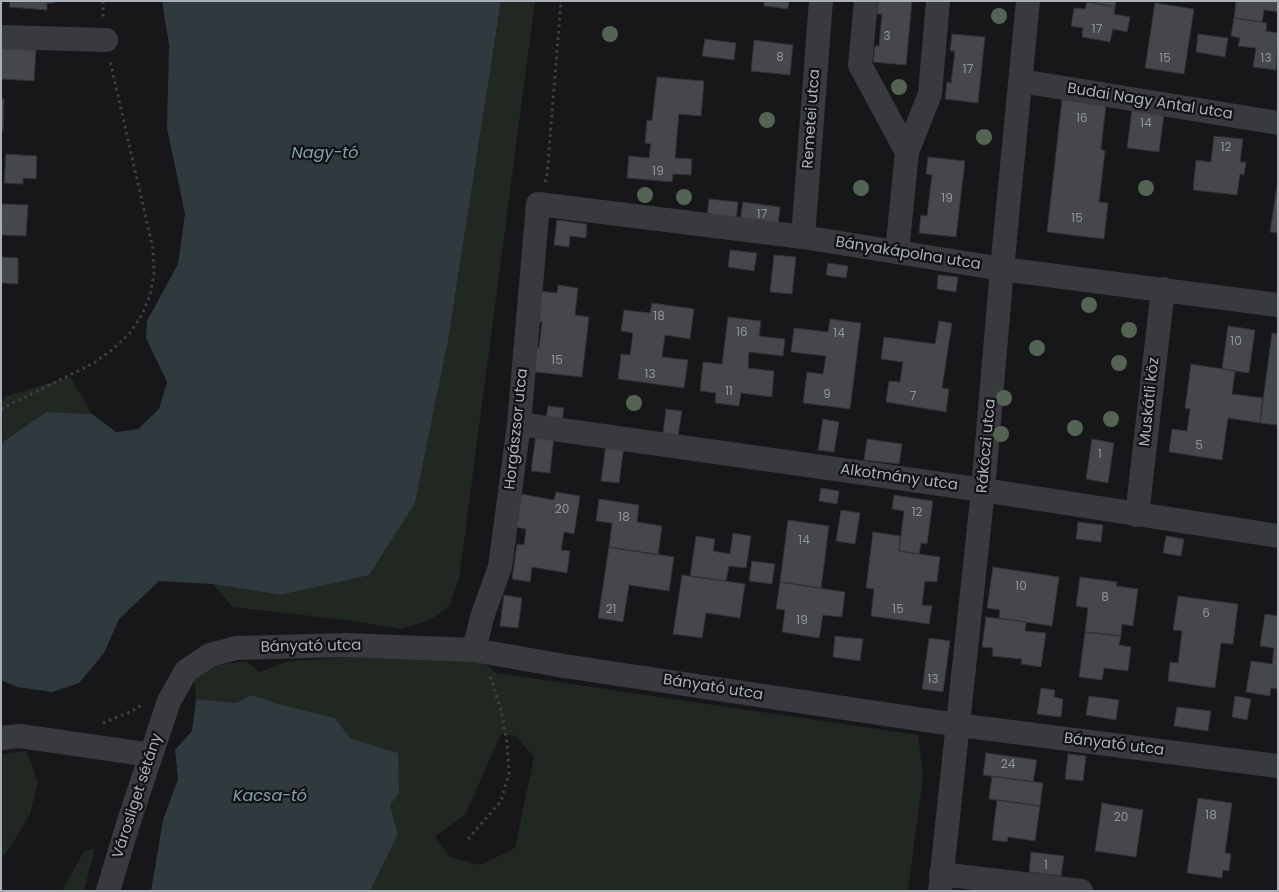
<!DOCTYPE html>
<html>
<head>
<meta charset="utf-8">
<style>
  body { margin:0 }
  #map { position:relative; width:1279px; height:892px; overflow:hidden; background:#171719; font-family:Poppins,sans-serif }
  canvas { display:block }
  .frame { position:absolute; inset:0; border:2px solid #aab0b7; pointer-events:none }
</style>
</head>
<body>
<div id="map">
<canvas width="1279" height="892"></canvas>
<div class="frame"></div>
</div>
<script>
const g = document.querySelector('canvas').getContext('2d');
g.lineJoin = 'round';
function paint(path, color) { g.fillStyle = color; g.fill(path, 'evenodd'); }
const shape = rows => new Path2D(rows.map(r => 'M' + r).join(''));
function trace(path, color, width, dash) { g.strokeStyle = color; g.lineWidth = width; g.lineCap = dash ? 'butt' : 'round'; g.setLineDash(dash || []); g.stroke(path); }
function drawText(font, color, halo, rows, align = 'center') {
  g.font = font + ' Poppins,sans-serif'; g.lineWidth = 4.5; g.setLineDash([]); g.textBaseline = 'middle'; g.strokeStyle = halo; g.fillStyle = color; for (const [text, x, y, turn = 0] of rows) {
    g.save(); g.translate(x, y); g.rotate((+turn || 0) * Math.PI / 180); g.textAlign = isNaN(turn) ? turn : align; if (halo) g.strokeText(text, 0, 0); g.fillText(text, 0, 0); g.restore();
  }
}
const green = shape([
  [501,1,535,1,459,579,449,606,430,620,400,629,354,621,233,607,213,584,280,595,415,503,448,341],
  [70,377,92,414,46,412,4,441,1,446,1,402,7,396],
  [408,654,473,655,496,673,918,735,923,776,908,891,370,891,398,834,390,805,398,753,350,738,335,718,279,704,252,695,236,703,196,699,194,680,214,666,245,661,260,672,289,661],
  [501,734,516,736,534,757,515,848,480,865,450,857,435,836,465,815],
  [26,751,38,782,30,814,11,846,1,859,1,754],
  [95,848,84,891,62,891,84,851]
]);
const water = shape([
  [162,1,501,1,448,341,415,503,369,575,280,595,213,584,159,581,119,619,104,653,79,683,52,692,17,687,1,680,1,446,4,441,46,412,92,414,116,432,138,429,159,409,167,382,146,338,147,321,178,264,185,214,167,128,169,45],
  [252,695,279,704,335,718,350,738,398,753,399,793,390,805,398,834,370,891,151,891,163,820,178,779,175,750,192,731,196,699,236,703]
]);
const building = shape([
  [10,1,54,1,54,3,47,3,47,10,9,7,10,1],
  [764,1,789,1,788,9,764,6,764,1],
  [878,1,912,1,906,65,873,62,875,46,879,46,882,14,877,14,878,1],
  [1087,1,1116,1,1115,7,1087,1],
  [1236,1,1278,1,1278,12,1264,10,1262,22,1234,18,1236,1],
  [1087,2,1115,7,1114,14,1130,17,1127,32,1113,29,1110,42,1082,37,1083,28,1071,26,1074,8,1085,9,1087,2],
  [1155,3,1194,9,1184,74,1145,68,1155,3],
  [1234,18,1267,23,1266,31,1278,33,1276,70,1253,67,1256,48,1238,46,1240,38,1231,36,1234,18],
  [952,34,985,37,978,103,945,99,947,82,951,83,955,51,950,51,952,34],
  [1198,34,1228,38,1225,57,1196,52,1198,34],
  [705,39,736,43,734,60,702,56,705,39],
  [754,40,793,45,790,75,751,71,754,40],
  [1,48,36,50,34,81,1,79,1,48],
  [657,77,704,81,701,116,679,114,675,158,692,159,691,175,673,174,672,182,627,178,629,156,649,158,651,144,645,143,647,120,652,121,657,77],
  [1,99,4,99,3,131,1,131,1,99],
  [1062,100,1106,105,1101,149,1105,151,1099,202,1108,203,1104,239,1047,232,1062,100],
  [1132,110,1164,114,1159,152,1127,148,1132,110],
  [1214,136,1243,139,1240,162,1246,162,1244,175,1240,174,1237,195,1193,190,1196,160,1211,162,1214,136],
  [6,154,37,156,36,179,23,178,23,184,4,183,6,154],
  [928,157,965,161,956,237,919,233,921,215,927,216,932,175,926,174,928,157],
  [1277,186,1278,186,1278,233,1270,232,1277,186],
  [709,199,738,202,736,220,707,216,709,199],
  [743,202,780,207,778,226,740,221,743,202],
  [2,204,28,205,26,236,1,235,2,204],
  [557,220,587,224,586,238,570,236,569,247,554,245,557,220],
  [730,250,757,253,754,271,728,267,730,250],
  [774,255,796,257,792,294,770,292,774,255],
  [1,257,18,258,18,284,1,283,1,257],
  [828,263,848,266,846,278,826,275,828,263],
  [938,275,958,277,956,292,937,289,938,275],
  [558,285,578,288,575,315,589,317,582,377,526,371,529,347,539,348,542,322,535,321,538,291,557,293,558,285],
  [652,303,694,309,690,339,665,335,662,357,688,360,684,388,618,379,621,354,630,355,633,333,621,331,624,310,650,313,652,303],
  [728,317,761,321,759,336,785,339,783,356,749,352,748,368,774,371,772,397,741,393,739,406,715,403,716,393,700,391,703,362,722,364,728,317],
  [830,319,861,323,850,409,803,403,807,372,823,374,826,356,791,352,794,328,828,332,830,319],
  [939,321,952,323,942,388,949,389,946,412,886,402,889,381,900,382,903,362,881,359,884,337,935,344,939,321],
  [1228,326,1255,330,1249,373,1222,369,1228,326],
  [1272,333,1278,334,1278,425,1260,423,1272,333],
  [1191,364,1235,371,1232,394,1263,398,1260,423,1228,418,1222,460,1169,452,1172,429,1187,431,1190,409,1185,408,1191,364],
  [548,406,564,408,562,422,546,420,548,406],
  [666,409,682,411,678,436,663,433,666,409],
  [823,419,839,422,834,452,818,450,823,419],
  [536,434,554,436,550,473,531,471,536,434],
  [867,439,902,444,899,464,864,460,867,439],
  [1092,439,1114,443,1108,483,1086,479,1092,439],
  [606,444,624,446,619,483,601,481,606,444],
  [821,488,839,491,837,504,819,501,821,488],
  [556,492,580,496,574,534,564,532,561,550,570,551,567,573,532,567,530,582,512,579,517,544,524,545,526,529,516,527,521,494,554,500,556,492],
  [894,495,933,501,927,544,921,543,919,554,899,551,904,511,892,509,894,495],
  [599,499,639,505,637,522,662,526,658,555,609,547,612,523,596,521,599,499],
  [841,510,860,513,855,544,836,541,841,510],
  [788,520,829,526,821,588,780,582,788,520],
  [1078,522,1103,525,1101,542,1076,539,1078,522],
  [873,532,900,536,899,551,940,557,937,582,925,581,922,605,932,606,929,624,871,616,874,589,866,588,873,532],
  [733,533,751,536,746,568,729,566,726,581,690,576,696,536,715,539,713,551,730,554,733,533],
  [1166,536,1184,539,1181,556,1163,553,1166,536],
  [609,547,674,557,669,591,629,585,623,622,598,618,609,547],
  [752,561,775,564,772,584,749,581,752,561],
  [993,567,1059,577,1052,626,999,618,1000,610,987,608,993,567],
  [682,575,745,584,740,618,706,613,702,638,673,634,682,575],
  [1080,577,1117,582,1116,586,1138,589,1133,626,1122,624,1121,636,1085,632,1088,608,1076,606,1080,577],
  [780,582,845,592,842,617,823,615,819,638,782,632,785,610,776,609,780,582],
  [504,595,522,598,518,628,500,626,504,595],
  [1178,596,1238,604,1233,644,1221,643,1215,688,1168,681,1170,662,1178,663,1182,631,1173,630,1178,596],
  [1265,614,1278,616,1278,689,1271,688,1270,696,1246,692,1251,661,1272,664,1274,648,1260,646,1265,614],
  [986,617,1026,622,1025,631,1046,633,1041,667,1021,664,1022,659,992,656,993,648,982,647,986,617],
  [1085,632,1121,636,1119,645,1131,647,1128,671,1104,668,1102,680,1079,677,1085,632],
  [835,636,863,639,860,661,833,657,835,636],
  [929,638,950,641,943,692,922,689,929,638],
  [1041,688,1055,690,1054,697,1063,699,1061,717,1037,714,1041,688],
  [1089,696,1119,700,1116,720,1086,715,1089,696],
  [1235,696,1251,699,1247,720,1232,717,1235,696],
  [1177,707,1211,711,1208,731,1174,726,1177,707],
  [986,753,1037,760,1033,782,983,775,986,753],
  [1068,754,1086,756,1083,781,1065,779,1068,754],
  [992,776,1043,783,1040,806,989,799,992,776],
  [1198,798,1232,803,1225,853,1231,854,1229,871,1223,870,1222,878,1187,873,1198,798],
  [997,800,1040,806,1035,841,1008,837,1007,842,992,840,997,800],
  [1102,803,1143,810,1136,857,1095,851,1102,803],
  [1031,852,1064,856,1061,876,1029,872,1031,852]
]);
const path = shape([
  [103,1,103,18],
  [545,182,547,176,561,1],
  [1,409,94,363,113,349,129,334,142,315,150,295,154,274,153,249,110,61],
  [103,723,130,712,142,705],
  [468,839,501,801,509,773,507,742,501,710,490,676]
]);
const minor = shape([
  [866,1,860,65,907,152],
  [1,37,106,40],
  [1021,81,1278,123],
  [803,237,821,1],
  [897,252,907,152,930,94,938,1],
  [519,424,983,490,1278,536],
  [1137,515,1163,289],
  [474,650,482,617,500,567,519,424,538,204,803,237,1002,269,1278,305],
  [1,738,20,736,151,755],
  [941,874,1081,891],
  [108,891,129,821,169,701,186,671,210,655,236,648,346,645,474,650,564,666,958,725,1278,766],
  [940,891,983,490,1002,269,1028,1]
]);
const trees = [
  [999,16],
  [610,34],
  [899,87],
  [767,120],
  [984,137],
  [861,188],
  [1146,188],
  [645,195],
  [684,197],
  [1089,305],
  [1129,330],
  [1037,348],
  [1119,363],
  [1004,398],
  [634,403],
  [1111,419],
  [1075,428],
  [1001,434]
];
const numberNames = [
  ["17",1097,30],
  ["3",887,37],
  ["8",780,58],
  ["15",1165,59],
  ["13",1266,59],
  ["17",968,70],
  ["16",1082,119],
  ["14",1146,124],
  ["12",1226,148],
  ["19",658,172],
  ["19",947,199],
  ["17",762,215],
  ["15",1077,219],
  ["18",659,317],
  ["16",742,333],
  ["14",839,334],
  ["10",1236,342],
  ["15",557,361],
  ["13",650,375],
  ["11",729,392],
  ["9",827,395],
  ["7",913,397],
  ["5",1199,446],
  ["1",1100,455],
  ["20",562,510],
  ["12",917,513],
  ["18",624,518],
  ["14",804,541],
  ["10",1021,587],
  ["8",1105,598],
  ["21",611,610],
  ["15",898,610],
  ["6",1206,614],
  ["19",802,621],
  ["13",933,680],
  ["24",1008,765],
  ["18",1211,816],
  ["20",1121,818],
  ["1",1046,866]
];
const streetNames = [
  ["Budai Nagy Antal utca",1150,102,9],
  ["Remetei utca",812,119,-86],
  ["Bányakápolna utca",908,254,9],
  ["Muskátli köz",1150,402,-84],
  ["Horgászsor utca",517,429,-84],
  ["Rákóczi utca",987,446,-85],
  ["Alkotmány utca",899,478,8],
  ["Bányató utca",311,647,-1],
  ["Bányató utca",713,688,9],
  ["Bányató utca",1114,745,7],
  ["Városliget sétány",138,796,-72]
];
const waterNames = [
  ["Nagy-tó",325,154],
  ["Kacsa-tó",270,797]
];
paint(green, '#212822');
paint(water, '#30393e');
paint(building, '#46474b');
trace(building, '#313235', 1);
trace(path, '#3e4144', 3, [2.5, 4]);
trace(minor, '#383a3d', 24);
g.fillStyle = '#546353';
for (const [x, y] of trees) { g.beginPath(); g.arc(x, y, 8, 0, 2 * Math.PI); g.fill(); }
drawText('12px', '#91969c', null, numberNames);
drawText('15px', '#aab0b7', '#121214', streetNames);
drawText('italic 16px', '#85a1af', '#121214', waterNames);
</script>
</body>
</html>
